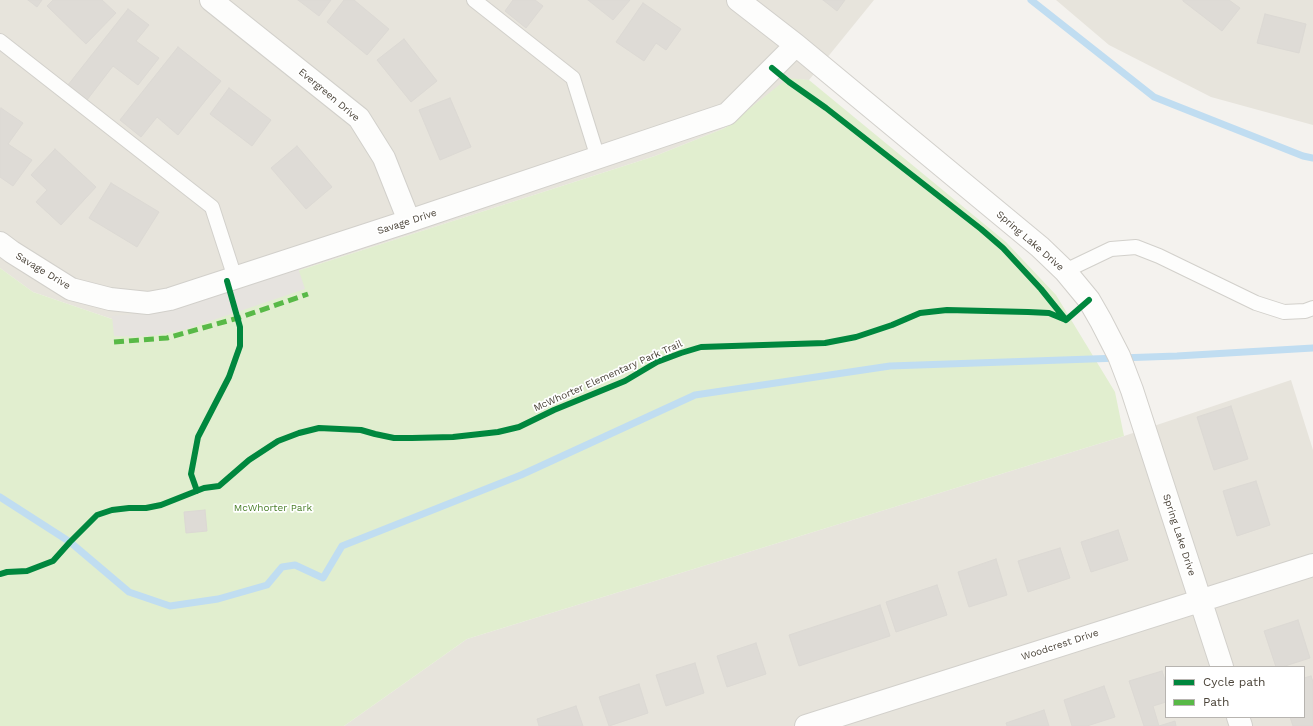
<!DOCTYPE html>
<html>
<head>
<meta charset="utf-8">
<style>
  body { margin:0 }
  #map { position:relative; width:1313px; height:726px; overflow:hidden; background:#f4f2ee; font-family:"Work Sans",sans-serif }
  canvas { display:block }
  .legend { position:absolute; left:1165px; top:666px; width:140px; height:52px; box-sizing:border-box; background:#fff; border:1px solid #b7b4b0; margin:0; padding:5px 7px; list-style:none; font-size:12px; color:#4b4439 }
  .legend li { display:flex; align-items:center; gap:8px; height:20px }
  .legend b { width:20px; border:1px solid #b7b4b0 }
</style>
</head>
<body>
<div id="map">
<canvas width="1313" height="726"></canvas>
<ul class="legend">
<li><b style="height:5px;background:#00873e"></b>Cycle path</li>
<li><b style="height:5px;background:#58b947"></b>Path</li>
</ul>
</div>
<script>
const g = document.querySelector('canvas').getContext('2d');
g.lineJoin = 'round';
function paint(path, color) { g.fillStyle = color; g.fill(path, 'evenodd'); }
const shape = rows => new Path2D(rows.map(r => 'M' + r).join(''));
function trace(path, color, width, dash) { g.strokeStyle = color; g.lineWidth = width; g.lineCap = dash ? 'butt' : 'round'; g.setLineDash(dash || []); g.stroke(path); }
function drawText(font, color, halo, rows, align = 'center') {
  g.font = font + ' "Work Sans",sans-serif'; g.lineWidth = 3.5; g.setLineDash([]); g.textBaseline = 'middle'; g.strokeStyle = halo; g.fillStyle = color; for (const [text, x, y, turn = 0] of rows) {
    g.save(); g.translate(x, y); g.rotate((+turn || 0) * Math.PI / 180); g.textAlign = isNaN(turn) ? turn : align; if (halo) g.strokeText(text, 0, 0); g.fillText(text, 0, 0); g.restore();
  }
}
const residential = shape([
  [0,0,874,0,809,80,788,79,725,128,655,156,170,312,112,319,33,292,0,268],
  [1056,0,1313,0,1313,125,1211,97,1109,45],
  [1291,380,1313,450,1313,726,344,726,467,639,1124,436],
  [1166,667,1304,667,1304,717,1166,717]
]);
const green = shape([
  [788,78,809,80,1006,242,1056,295,1115,392,1124,436,467,639,344,726,0,726,0,268,33,292,112,319,170,312,655,156,725,128]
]);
const parking = shape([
  [298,268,305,289,184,330,157,335,136,337,114,336,112,316,150,313]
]);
const stream = shape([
  [1031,0,1154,97,1303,156,1313,158],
  [0,497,70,542,129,592,170,606,218,599,267,585,282,567,295,565,323,578,342,546,521,475,695,395,890,366,1177,356,1313,348]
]);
const building = shape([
  [28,0,42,0,37,7,28,0],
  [53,0,102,0,116,13,86,44,47,6,53,0],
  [298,0,331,0,319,16,298,0],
  [344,0,354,0,389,29,367,55,327,22,344,0],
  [513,0,535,0,543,6,526,28,505,11,513,0],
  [588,0,630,0,613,20,588,0],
  [823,0,845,0,837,11,823,0],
  [1183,0,1229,0,1240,8,1222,31,1183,1,1183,0],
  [643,3,681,29,666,50,656,43,644,61,616,42,643,3],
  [128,9,149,25,136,41,159,58,138,85,113,66,87,100,68,85,128,9],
  [1265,14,1306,24,1299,53,1257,43,1265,14],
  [404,39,437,81,411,102,377,60,404,39],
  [178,47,221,81,178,135,157,117,141,137,120,120,178,47],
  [229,88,271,120,252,146,210,114,229,88],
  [450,98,471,147,440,160,419,110,450,98],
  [1,108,23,123,8,144,32,160,13,186,0,177,0,110,1,108],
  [297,146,332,187,306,209,271,168,297,146],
  [55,149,96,187,61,225,36,202,47,190,31,175,55,149],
  [111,183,159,212,137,247,89,218,111,183],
  [1231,406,1248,459,1214,470,1197,417,1231,406],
  [1256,481,1270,525,1237,536,1223,491,1256,481],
  [205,510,207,531,186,533,184,512,205,510],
  [1118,530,1128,560,1091,572,1081,542,1118,530],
  [1060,548,1070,578,1028,592,1018,561,1060,548],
  [996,559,1007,595,969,607,958,572,996,559],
  [937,585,947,615,896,632,886,602,937,585],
  [880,605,890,636,799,666,789,635,880,605],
  [1298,620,1310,658,1282,667,1276,667,1264,631,1298,620],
  [756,643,766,674,727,687,717,656,756,643],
  [695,663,704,693,666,706,656,675,695,663],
  [1162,671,1166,683,1166,702,1153,706,1159,726,1175,721,1176,726,1144,726,1129,681,1162,671],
  [1311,676,1313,682,1313,726,1293,726,1290,717,1304,717,1304,678,1311,676],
  [639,684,648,713,609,726,599,697,639,684],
  [1104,686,1115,717,1087,726,1072,726,1064,700,1104,686],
  [576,706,583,726,539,726,537,719,576,706],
  [1044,710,1049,726,1007,726,1006,723,1044,710]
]);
const lane = shape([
  [474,0,573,78,598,158],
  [0,41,212,207,235,278],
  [1065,271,1111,249,1136,247,1159,256,1256,303,1284,312,1305,311,1313,308]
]);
const street = shape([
  [211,0,359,118,384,158,409,221],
  [738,0,796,45,1040,247,1065,271,1089,300,1101,321,1119,356,1132,390,1222,667],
  [0,243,12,252,71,289,110,299,148,303,170,299,409,221,727,114,796,45],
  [1238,717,1241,726],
  [806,726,1313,565]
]);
const quiet = shape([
  [114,342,167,338,238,318,308,294]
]);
const cycleway = shape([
  [772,68,789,82,826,108,981,229,1003,248,1041,289,1066,320],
  [197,491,191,474,198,437,229,377,240,346,240,327,227,281],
  [0,574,7,572,27,571,53,561,70,542,97,515,112,510,129,508,146,508,161,505,204,488,219,486,249,460,278,441,299,433,319,428,361,430,375,434,394,438,412,438,453,437,498,432,519,427,554,410,625,381,657,362,681,353,701,347,825,343,856,337,892,325,920,313,947,310,1028,312,1049,313,1066,320,1089,300]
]);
const streetNames = [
  ["Evergreen Drive",329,95,40],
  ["Savage Drive",407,222,-18],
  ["Spring Lake Drive",1030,241,41],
  ["Savage Drive",43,271,31],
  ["McWhorter Elementary Park Trail",608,376,-24],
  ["Spring Lake Drive",1179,535,72],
  ["Woodcrest Drive",1060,645,-18]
];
const parkNames = [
  ["McWhorter Park",273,508]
];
paint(residential, '#e7e4dc');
paint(green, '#e1eecf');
paint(parking, '#e6e3df');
trace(stream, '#c0ddf1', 7);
paint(building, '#dedbd6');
trace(building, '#dcd9d4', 1);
trace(lane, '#d2d0cb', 16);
trace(street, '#d2d0cb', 24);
trace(lane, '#fdfdfc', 14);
trace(street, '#fdfdfc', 22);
trace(quiet, '#58b947', 5, [10, 5]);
trace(cycleway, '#00873e', 6);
drawText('10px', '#4b4439', '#fff', streetNames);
drawText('10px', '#4a7f2a', '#fff', parkNames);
</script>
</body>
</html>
